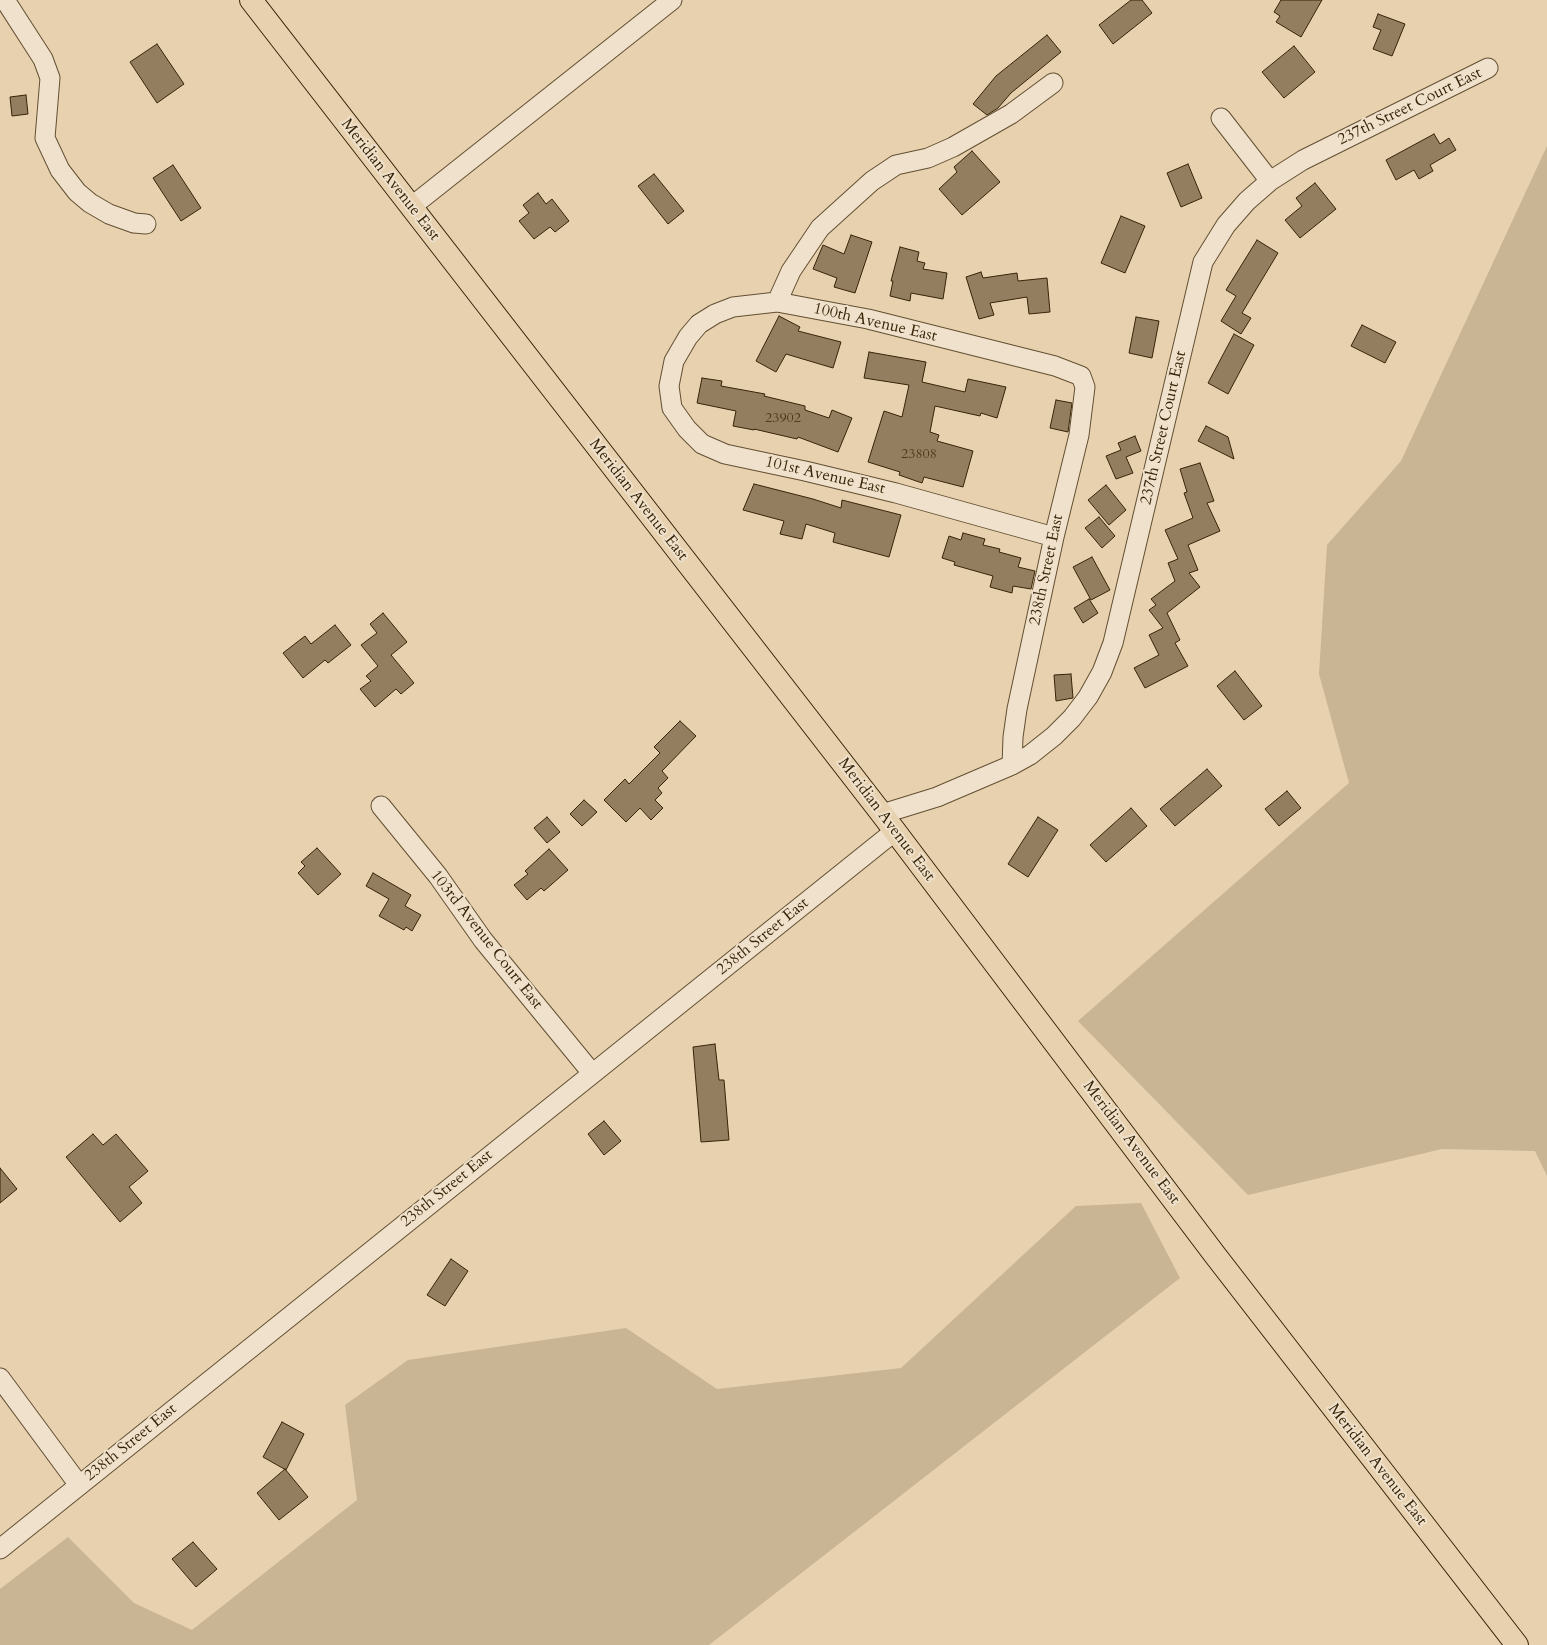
<!DOCTYPE html>
<html>
<head>
<meta charset="utf-8">
<style>
  body { margin:0 }
  canvas { display:block; background:#e7d1af }
</style>
</head>
<body>
<canvas width="1547" height="1645"></canvas>
<script>
const g = document.querySelector('canvas').getContext('2d');
g.lineJoin = 'round';
function paint(path, color) { g.fillStyle = color; g.fill(path, 'evenodd'); }
const shape = rows => new Path2D(rows.map(r => 'M' + r).join(''));
function trace(path, color, width, dash) { g.strokeStyle = color; g.lineWidth = width; g.lineCap = dash ? 'butt' : 'round'; g.setLineDash(dash || []); g.stroke(path); }
function drawText(font, color, halo, rows, align = 'center') {
  g.font = font + ' Cardo,serif'; g.lineWidth = 4; g.setLineDash([]); g.textBaseline = 'middle'; g.strokeStyle = halo; g.fillStyle = color; for (const [text, x, y, turn = 0] of rows) {
    g.save(); g.translate(x, y); g.rotate((+turn || 0) * Math.PI / 180); g.textAlign = isNaN(turn) ? turn : align; if (halo) g.strokeText(text, 0, 0); g.fillText(text, 0, 0); g.restore();
  }
}
const green = shape([
  [1547,146,1547,1176,1535,1151,1442,1149,1248,1195,1078,1021,1349,783,1319,674,1327,545,1401,461],
  [1141,1203,1180,1278,709,1645,0,1645,0,1589,68,1537,134,1603,192,1630,357,1500,345,1405,408,1360,626,1328,717,1389,901,1368,1076,1206]
]);
const building = shape([
  [1131,0,1142,0,1152,13,1113,44,1099,25,1131,0],
  [1281,0,1322,0,1301,37,1276,22,1280,16,1274,12,1281,0],
  [1378,14,1405,24,1392,56,1373,49,1381,30,1373,27,1378,14],
  [1047,35,1061,52,1011,93,998,108,987,115,973,104,996,76,1047,35],
  [157,44,184,84,157,103,130,62,157,44],
  [1294,46,1315,72,1284,98,1262,72,1294,46],
  [26,95,28,114,12,116,10,97,26,95],
  [1434,134,1440,144,1449,138,1456,150,1430,165,1433,171,1419,179,1414,170,1396,180,1386,160,1434,134],
  [972,151,1000,182,962,215,939,189,957,172,954,167,972,151],
  [1188,164,1202,198,1181,207,1167,173,1188,164],
  [173,165,201,208,181,221,153,178,173,165],
  [654,174,684,211,668,224,638,186,654,174],
  [1315,183,1336,209,1300,238,1285,220,1302,206,1296,198,1315,183],
  [538,193,546,204,552,199,569,221,555,232,550,227,534,239,519,221,529,213,523,205,538,193],
  [1121,216,1145,226,1125,273,1101,263,1121,216],
  [851,235,872,242,855,293,834,287,837,278,813,269,823,245,844,254,851,235],
  [1257,240,1278,253,1242,313,1251,318,1241,334,1221,321,1236,296,1226,290,1257,240],
  [900,247,919,252,917,261,925,263,923,269,947,273,943,299,911,293,910,301,890,296,893,281,891,281,900,247],
  [981,272,983,278,1017,273,1018,281,1047,278,1050,312,1029,314,1027,297,990,303,994,315,979,319,966,277,981,272],
  [779,316,800,327,798,331,841,342,833,368,786,354,776,372,756,361,779,316],
  [1136,317,1159,321,1152,358,1129,353,1136,317],
  [1362,325,1396,342,1385,363,1351,346,1362,325],
  [1234,334,1254,345,1228,394,1208,383,1234,334],
  [869,352,926,362,922,382,965,392,968,379,1006,387,997,418,981,413,980,416,935,406,930,432,939,435,937,441,973,451,963,487,924,477,922,483,899,475,900,472,868,462,884,411,902,417,909,385,864,378,869,352],
  [702,378,722,381,721,386,765,394,764,396,805,406,805,410,829,418,832,410,852,418,838,452,798,437,797,439,754,429,754,430,733,426,736,411,697,403,702,378],
  [1056,400,1072,403,1068,432,1050,428,1056,400],
  [1206,426,1228,437,1234,459,1198,441,1206,426],
  [1135,436,1141,451,1126,457,1133,473,1116,479,1106,456,1121,450,1118,443,1135,436],
  [1200,463,1214,501,1207,503,1220,531,1188,545,1198,570,1189,573,1200,587,1167,613,1180,640,1175,643,1188,666,1145,688,1134,668,1159,655,1149,635,1163,628,1149,610,1156,605,1151,599,1175,581,1168,563,1178,559,1165,530,1193,518,1184,493,1187,492,1180,469,1200,463],
  [754,484,813,499,841,508,842,500,901,515,889,557,833,542,835,533,806,524,802,539,780,534,784,521,743,510,754,484],
  [1106,485,1126,510,1109,525,1088,500,1106,485],
  [1099,517,1115,536,1102,548,1085,528,1099,517],
  [963,533,985,539,983,545,1000,549,999,552,1021,558,1018,567,1035,571,1031,589,1013,586,1012,593,990,587,993,576,954,565,955,562,942,558,949,536,961,540,963,533],
  [1092,557,1110,590,1091,600,1073,567,1092,557],
  [1089,599,1098,613,1083,623,1074,608,1089,599],
  [383,613,407,642,391,655,414,683,401,694,396,689,375,707,360,689,371,681,366,676,378,666,361,645,377,633,370,624,383,613],
  [335,625,351,645,328,663,325,660,303,678,283,653,305,636,311,644,335,625],
  [1235,671,1262,706,1244,720,1217,686,1235,671],
  [1071,674,1073,698,1056,701,1054,675,1071,674],
  [680,721,696,736,662,771,668,778,658,788,662,793,655,800,663,808,651,820,640,808,626,822,604,800,625,779,629,784,660,753,654,747,680,721],
  [1207,769,1222,786,1175,826,1160,809,1207,769],
  [1287,791,1301,808,1279,826,1265,809,1287,791],
  [584,800,597,812,582,826,570,814,584,800],
  [1131,808,1147,826,1106,862,1090,845,1131,808],
  [547,817,560,832,547,843,534,828,547,817],
  [1038,817,1058,830,1028,877,1008,864,1038,817],
  [317,848,341,874,318,895,298,873,305,866,301,862,317,848],
  [549,849,568,870,544,891,541,888,527,900,514,885,528,874,525,871,549,849],
  [373,873,411,895,405,906,421,915,412,931,406,927,404,930,379,916,389,899,366,886,373,873],
  [715,1044,719,1080,724,1080,729,1140,701,1142,693,1047,715,1044],
  [604,1121,621,1141,604,1155,588,1134,604,1121],
  [93,1134,103,1145,116,1134,148,1171,129,1187,142,1203,120,1222,66,1157,93,1134],
  [0,1168,17,1189,0,1203,0,1168],
  [451,1259,468,1271,445,1306,427,1295,451,1259],
  [282,1422,304,1434,286,1470,263,1457,282,1422],
  [285,1469,308,1497,279,1520,257,1493,285,1469],
  [193,1542,217,1569,196,1587,172,1559,193,1542]
]);
const minor = shape([
  [5,0,43,59,50,78,45,138,60,170,77,192,90,203,109,214,134,223,146,224],
  [1221,118,1270,181],
  [411,207,672,0],
  [777,302,791,271,820,228,872,181,896,165,928,158,953,147,1011,114,1053,83],
  [1012,765,1013,737,1017,709,1054,537,1079,435,1085,387,1081,376,1055,366,868,319,777,302,733,307,715,314,699,324,688,337,674,361,669,386,672,408,687,429,702,444,725,454,805,471,896,493,1054,537],
  [381,806,438,876,483,940,592,1073],
  [882,814,937,797,1012,765,1030,755,1054,736,1072,718,1088,697,1102,672,1113,643,1203,262,1226,225,1247,201,1270,181,1303,160,1488,68],
  [0,1378,79,1485],
  [0,1549,895,831]
]);
const major = shape([
  [251,0,882,814,1215,1255,1517,1645]
]);
const numberNames = [
  ["23902",783,419],
  ["23808",919,455]
];
const streetNames = [
  ["237th Street Court East",1410,107,-26],
  ["Meridian Avenue East",390,180,52],
  ["100th Avenue East",875,323,13],
  ["237th Street Court East",1164,428,-77],
  ["101st Avenue East",825,476,13],
  ["Meridian Avenue East",638,500,52],
  ["238th Street East",1047,570,-78],
  ["Meridian Avenue East",886,820,53],
  ["238th Street East",763,937,-39],
  ["103rd Avenue Court East",486,940,52],
  ["Meridian Avenue East",1131,1143,53],
  ["238th Street East",447,1189,-39],
  ["238th Street East",131,1443,-39],
  ["Meridian Avenue East",1377,1465,52]
];
paint(green, '#c9b493');
paint(building, '#937e5f');
trace(building, '#372408', 1);
trace(minor, '#634f32', 21);
trace(major, '#372408', 24);
trace(minor, '#efe1cb', 19);
trace(major, '#e7d1af', 22);
drawText('14px', '#4e3a1e', null, numberNames);
drawText('16px', '#372408', '#efe1cb', streetNames);
</script>
</body>
</html>
